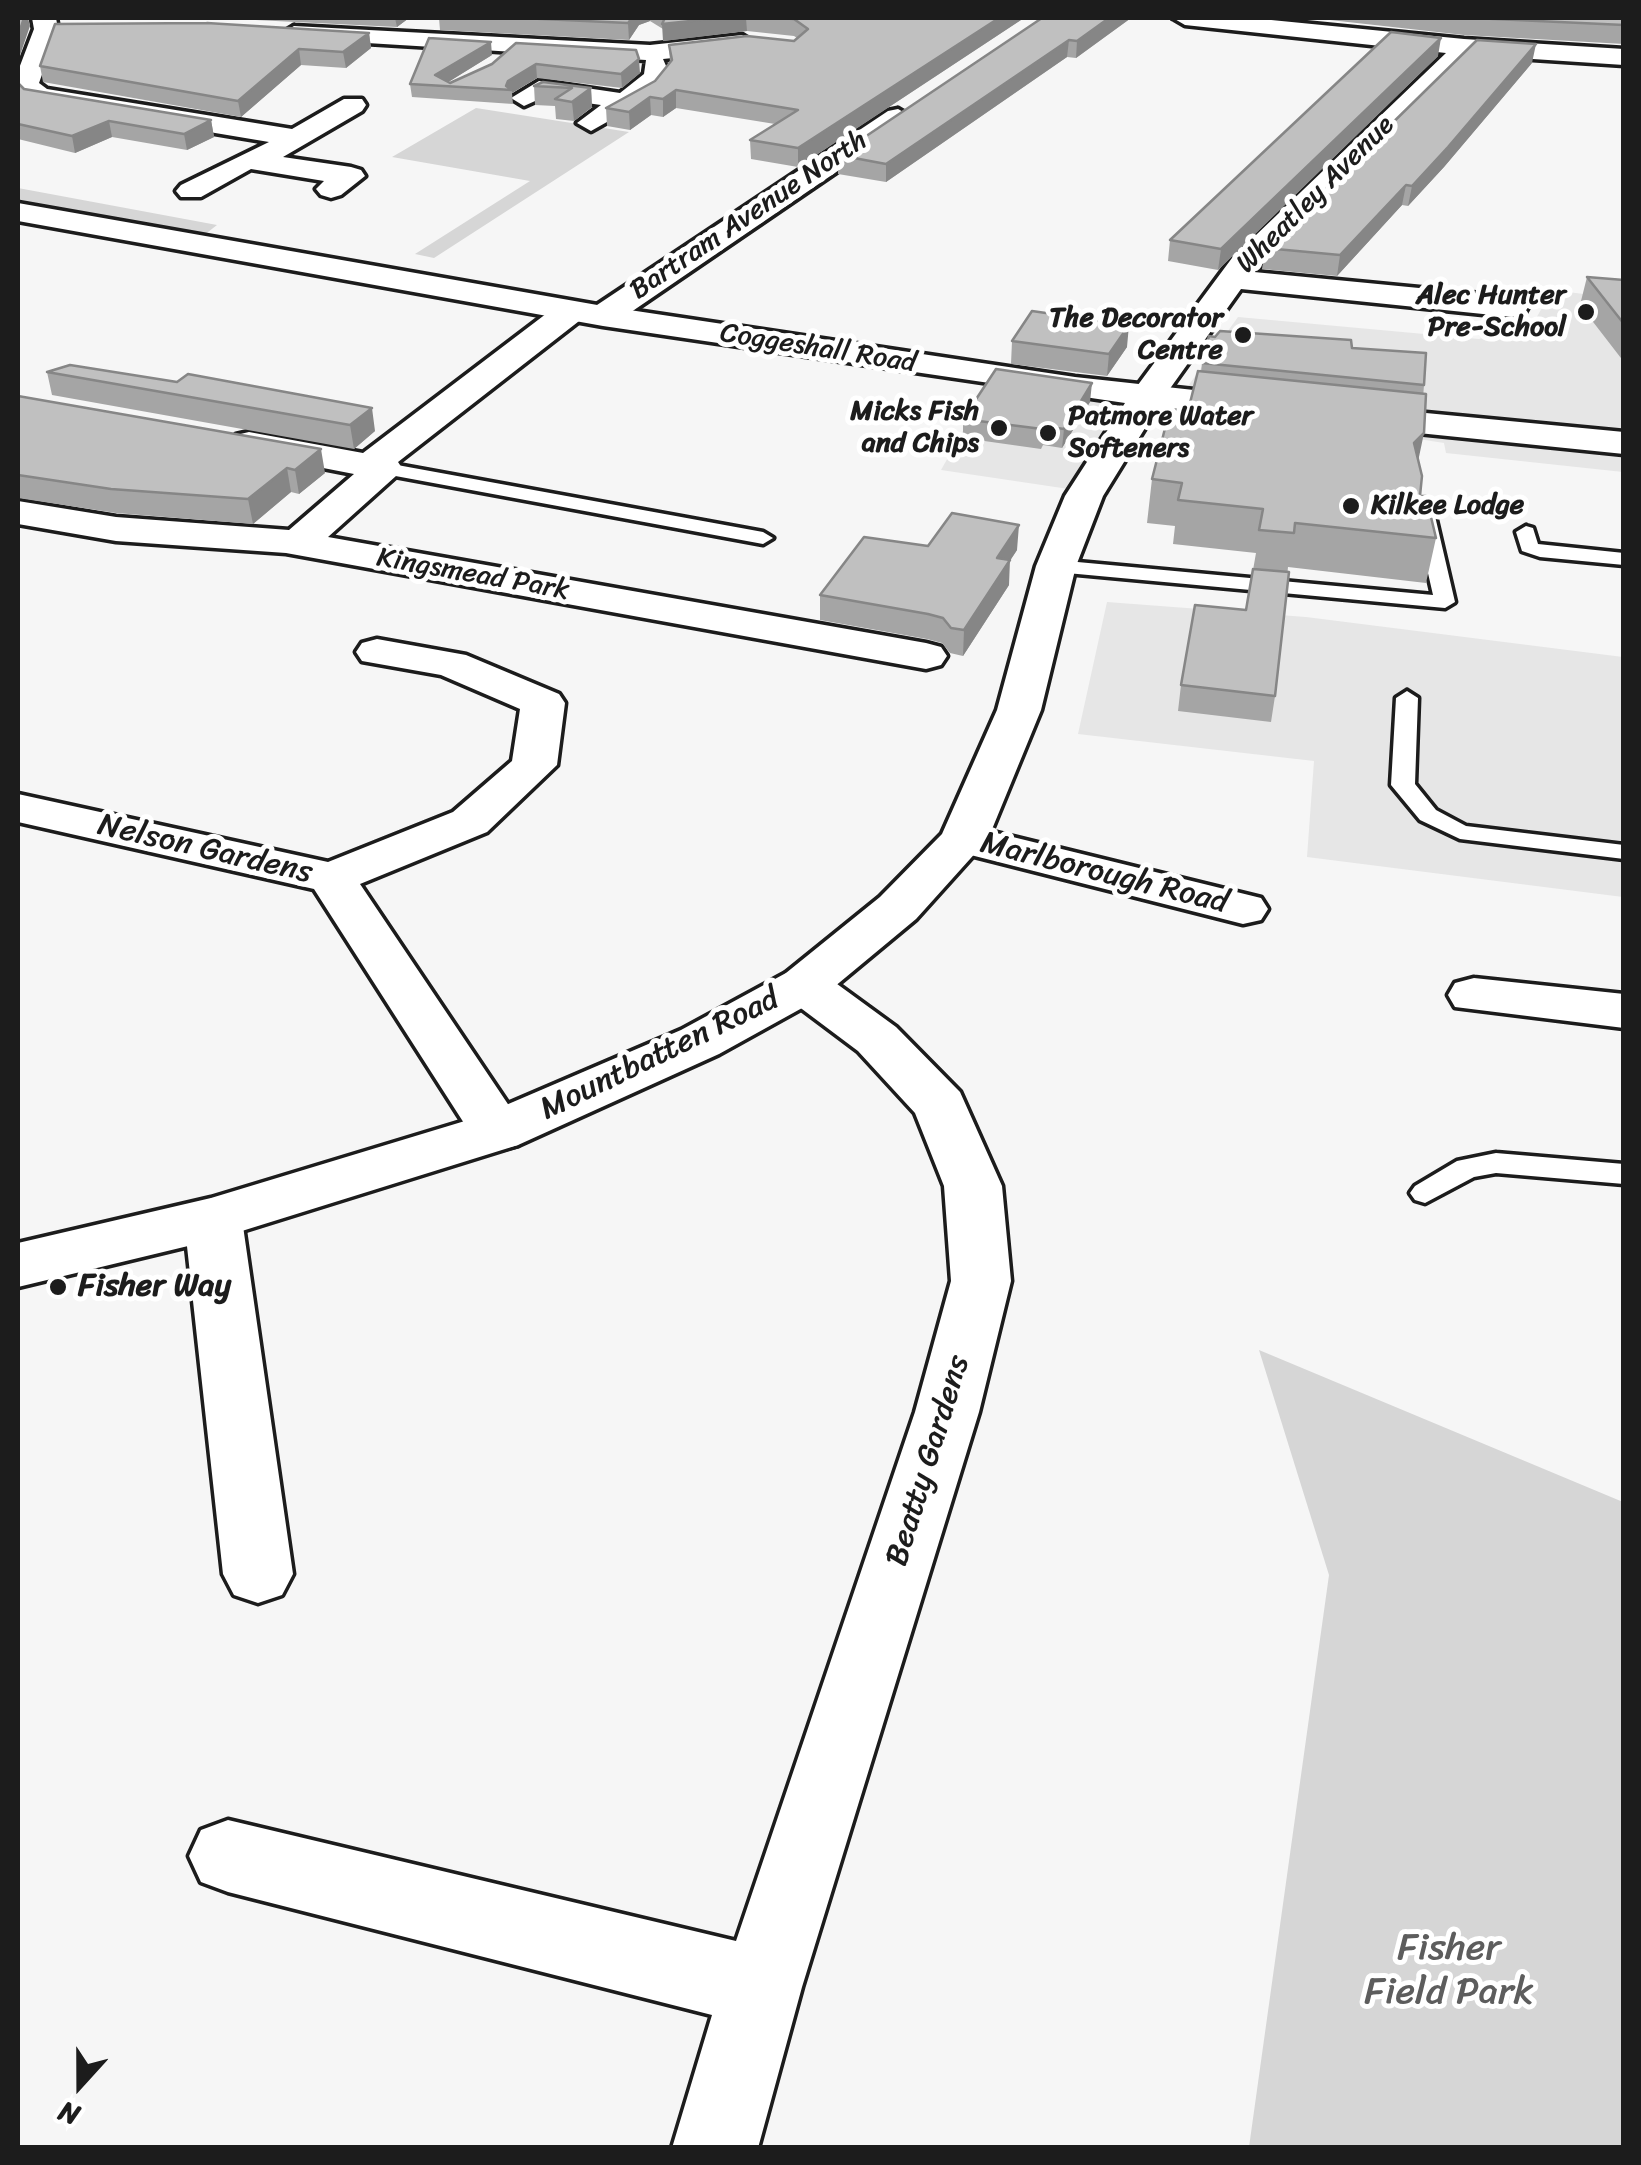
<!DOCTYPE html>
<html>
<head>
<meta charset="utf-8">
<style>
  body { margin:0 }
  #map { position:relative; width:1641px; height:2165px; overflow:hidden; background:#f6f6f6; font-family:Sriracha,sans-serif }
  canvas { display:block }
  .frame { position:absolute; inset:0; border:20px solid #1c1c1c; pointer-events:none }
  .north { position:absolute; left:30px; top:2035px; width:100px; height:100px; -webkit-text-stroke:8px #fff; paint-order:stroke; rotate:201deg; font-size:28px; font-weight:700; line-height:40px; text-align:center; color:#1c1c1c }
  .north::after { content:''; display:block; margin:auto; width:35px; height:45px; background:#1c1c1c; clip-path:polygon(50% 0,100% 100%,50% 72%,0 100%) }
</style>
</head>
<body>
<div id="map">
<canvas width="1641" height="2165"></canvas>
<div class="frame"></div>
<div class="north">N</div>
</div>
<script>
const g = document.querySelector('canvas').getContext('2d');
g.lineJoin = 'round';
function paint(path, color) { g.fillStyle = color; g.fill(path, 'evenodd'); }
const shape = rows => new Path2D(rows.map(r => 'M' + r).join(''));
function trace(path, color, width, dash) { g.strokeStyle = color; g.lineWidth = width; g.lineCap = dash ? 'butt' : 'round'; g.setLineDash(dash || []); g.stroke(path); }
function drawText(font, color, halo, rows, align = 'center') {
  g.font = font + ' Sriracha,sans-serif'; g.lineWidth = 10; g.setLineDash([]); g.textBaseline = 'middle'; g.strokeStyle = halo; g.fillStyle = color; for (const [text, x, y, turn = 0] of rows) {
    g.save(); g.translate(x, y); g.rotate((+turn || 0) * Math.PI / 180); g.textAlign = isNaN(turn) ? turn : align; if (halo) g.strokeText(text, 0, 0); g.fillText(text, 0, 0); g.restore();
  }
}
const built = shape([
  [1552,290,1623,299,1623,472,1446,453,1444,443,1393,435,1218,418,1156,420,1119,460,1109,495,941,470,998,368,1183,393,1238,317,1479,339,1534,322],
  [1107,602,1306,617,1623,657,1623,897,1307,857,1314,761,1078,734]
]);
const green = shape([
  [476,108,629,132,434,258,415,254,530,181,392,157],
  [18,188,217,225,199,239,18,208],
  [1259,1350,1623,1502,1623,2147,1249,2147,1329,1575]
]);
const lane = shape([
  [370,460,763,532,773,538,763,544,363,470,363,462,370,460],
  [1425,510,1435,516,1455,602,1445,608,1056,572,1046,566,1056,560,1433,595,1415,516,1425,510],
  [1526,526,1533,528,1538,544,1624,553,1624,565,1540,557,1522,551,1516,532,1526,526],
  [1407,691,1418,698,1415,784,1436,810,1466,826,1624,845,1624,859,1460,839,1420,820,1391,785,1396,698,1407,691],
  [1496,1153,1624,1164,1624,1184,1496,1173,1474,1177,1425,1203,1415,1200,1410,1193,1415,1186,1457,1161,1496,1153]
]);
const street = shape([
  [32,18,56,18,58,29,39,83,47,89,292,129,344,99,362,99,366,105,362,111,283,157,351,167,361,170,365,176,341,195,331,198,321,195,316,189,324,181,251,169,201,197,181,197,176,191,181,185,269,142,30,102,18,92,18,71,34,29,32,18],
  [1173,18,1251,18,1464,39,1624,49,1624,65,1472,55,1254,272,1512,297,1524,300,1528,307,1524,314,1512,317,1241,289,1159,404,1147,408,1135,404,1129,397,1232,258,1446,53,1185,25,1173,18],
  [294,26,650,45,742,35,755,43,742,51,663,59,670,75,653,96,591,131,577,123,601,105,544,97,524,106,511,98,539,81,620,93,644,74,646,60,285,38,282,33,294,26],
  [898,109,912,117,908,123,615,323,591,323,587,316,591,309,888,111,898,109],
  [571,301,583,304,587,311,583,318,398,462,402,468,396,476,328,537,926,643,941,647,947,656,941,665,926,669,286,553,116,541,18,524,18,501,116,517,289,530,354,474,236,451,231,443,236,435,249,432,363,453,559,304,571,301],
  [377,639,466,655,559,694,565,703,557,765,487,832,360,884,526,1131,518,1145,498,1150,478,1145,314,889,18,822,18,794,328,862,453,812,512,761,520,709,441,675,362,661,356,652,362,643,377,639],
  [964,825,1261,898,1268,909,1261,920,1243,924,947,849,940,839,947,829,964,825],
  [804,968,822,973,896,1027,960,1092,1002,1186,1011,1281,979,1412,802,1987,758,2148,672,2148,712,2015,228,1892,201,1882,189,1856,201,1830,228,1820,736,1941,915,1412,951,1281,944,1186,915,1113,858,1051,786,997,778,985,786,973,804,968],
  [1474,978,1624,994,1624,1028,1455,1007,1448,995,1455,983,1474,978],
  [213,1198,234,1204,242,1219,293,1574,282,1595,258,1603,234,1595,223,1574,184,1219,192,1204,213,1198]
]);
const secondary = shape([
  [18,203,603,306,1075,377,1267,398,1280,401,1285,409,1280,417,1267,420,1158,407,1103,496,1076,566,1041,710,988,839,916,919,822,997,719,1054,518,1145,213,1240,18,1287,18,1243,211,1198,478,1117,681,1030,786,973,880,897,942,834,997,710,1036,566,1065,496,1125,403,603,326,18,221,18,203],
  [1353,406,1624,432,1624,454,1340,425,1335,417,1340,409,1353,406]
]);
const wall = shape([
  [215,18,409,18,397,27],
  [439,18,1024,18,798,167,751,159,750,140,775,124,676,108,663,117,651,115,630,130,607,126,606,108,655,81,670,63,669,45,794,41,797,38,794,36,747,31,663,41,663,29,650,21,639,25,629,40,440,30],
  [1042,18,1131,18,1076,58,1067,57,886,182,838,174,838,155],
  [1312,18,1624,18,1624,44,1464,35],
  [369,33,371,48,346,68,301,65,241,117,43,82,40,66],
  [516,43,640,73,622,88,537,78,512,93,513,104,412,97,410,84,492,55,448,82,450,83,492,64],
  [1438,56,1218,270,1168,261,1170,240],
  [1532,63,1444,167,1408,206,1402,205,1337,276,1262,269,1265,248],
  [18,83,24,89,211,120,214,137,187,150,112,137,75,153,18,139],
  [534,86,591,88,592,107,574,121,556,119,555,106,535,105],
  [1587,277,1624,280,1624,362,1580,305],
  [1012,341,1127,347,1107,376,1011,364],
  [1352,348,1424,385,1418,462,1420,496,1436,538,1426,583,1288,567,1275,696,1271,722,1178,711,1181,685,1246,610,1256,553,1173,544,1175,526,1147,523,1152,479,1188,411,1201,372,1202,363],
  [47,372,177,382,375,431,354,449,52,395],
  [18,396,325,473,299,494,291,492,253,524,116,513,18,498],
  [1090,402,1062,448,1043,445,1041,449,963,438,963,419],
  [928,546,1017,550,1009,562,1009,585,963,656,950,653,942,643,927,639,820,620,820,595]
]);
const shadedWall = shape([
  [24,18,28,18,30,26,18,61,18,36],
  [395,18,409,18,397,27],
  [632,18,650,18,650,21,639,25,629,40,628,23],
  [719,18,746,18,747,31,663,41,662,24],
  [999,18,1024,18,798,167,798,148],
  [1109,18,1131,18,1076,58,1077,41],
  [369,33,371,48,346,68,343,52],
  [1441,38,1438,56,1218,270,1221,249],
  [1069,40,1067,57,886,182,886,164],
  [491,42,492,55,442,86,435,75],
  [1536,44,1532,63,1444,167,1408,206,1412,186],
  [299,49,301,65,241,117,238,101],
  [639,59,640,73,622,88,621,74],
  [536,64,537,78,512,93,512,90,506,86,508,81],
  [591,88,592,107,574,121,572,102],
  [676,90,676,108,663,117,663,99],
  [650,97,651,115,630,130,629,112],
  [211,120,214,137,187,150,184,134],
  [109,121,112,137,75,153,72,136],
  [1406,185,1402,205,1337,276,1340,255],
  [1129,325,1127,347,1107,376,1109,354],
  [1092,383,1090,402,1062,448,1064,429],
  [372,408,375,431,354,449,350,425],
  [1424,433,1415,476,1414,443],
  [321,449,325,473,299,494,295,470],
  [287,468,291,492,253,524,248,499],
  [1019,525,1017,550,996,582,997,558],
  [1010,560,1009,585,963,656,964,630]
]);
const building = shape([
  [18,18,24,18,18,36,18,18],
  [521,18,632,18,628,23,521,18],
  [665,18,719,18,662,24,665,18],
  [778,18,999,18,798,148,750,140,798,110,676,90,663,99,650,97,629,112,606,108,655,81,672,60,669,45,747,36,794,41,808,29,794,19,778,18],
  [1042,18,1109,18,1077,41,1069,40,886,164,838,155,1042,18],
  [1473,18,1624,18,1624,25,1473,18],
  [207,23,369,33,343,52,299,49,238,101,40,66,55,24,207,23],
  [1391,32,1441,38,1221,249,1170,240,1391,32],
  [429,38,491,42,435,75,450,83,492,64,516,43,636,50,639,59,621,74,536,64,508,81,506,86,512,90,410,84,429,38],
  [1477,40,1536,44,1448,147,1412,186,1406,185,1340,255,1265,248,1477,40],
  [543,82,591,88,572,102,555,99,572,88,534,86,543,82],
  [18,83,24,89,211,120,184,134,109,121,72,136,18,124,18,83],
  [1587,277,1624,280,1624,324,1587,277],
  [1032,311,1129,325,1109,354,1012,341,1032,311],
  [1220,331,1351,340,1352,348,1426,353,1424,385,1202,363,1209,336,1215,337,1220,331],
  [70,365,177,382,188,374,372,408,350,425,47,372,70,365],
  [996,369,1092,383,1064,429,1044,426,1042,429,963,419,996,369],
  [1198,371,1426,394,1424,433,1414,443,1422,476,1420,496,1426,496,1436,538,1295,523,1294,533,1259,530,1263,509,1178,500,1182,483,1152,479,1170,409,1188,411,1198,371],
  [18,396,321,449,295,470,287,468,248,499,111,489,18,475,18,396],
  [952,513,1019,525,997,558,1010,560,964,630,951,628,943,618,928,614,820,595,864,537,928,546,952,513],
  [1253,569,1289,572,1275,696,1181,685,1195,605,1246,610,1253,569]
]);
const markers = [
  [1586,312,10,"#1c1c1c"],
  [1243,335,10,"#1c1c1c"],
  [999,428,10,"#1c1c1c"],
  [1048,433,10,"#1c1c1c"],
  [1351,506,10,"#1c1c1c"],
  [58,1287,10,"#1c1c1c"]
];
const farStreetnames = [
  ["Wheatley Avenue",1316,195,-45],
  ["Bartram Avenue North",749,216,-34],
  ["Coggeshall Road",818,349,9],
  ["Kingsmead Park",473,575,10]
];
const farPoinames = [
  ["Alec Hunter",1566,296],
  ["Pre-School",1566,328],
  ["The Decorator",1223,319],
  ["Centre",1223,351],
  ["Micks Fish",979,412],
  ["and Chips",979,444],
  ["Patmore Water",1068,417,"left"],
  ["Softeners",1068,449,"left"],
  ["Kilkee Lodge",1371,506,"left"]
];
const streetNames = [
  ["Nelson Gardens",205,850,13],
  ["Marlborough Road",1104,874,14],
  ["Mountbatten Road",660,1055,-26],
  ["Beatty Gardens",929,1461,-73]
];
const poiNames = [
  ["Fisher Way",78,1287]
];
const nearParknames = [
  ["Fisher",1449,1949],
  ["Field Park",1449,1993]
];
paint(built, '#e6e6e6');
paint(green, '#d6d6d6');
trace(lane, '#1c1c1c', 7);
trace(street, '#1c1c1c', 7);
trace(secondary, '#1c1c1c', 7);
paint(lane, '#fff');
paint(street, '#fff');
paint(secondary, '#fff');
paint(wall, '#a5a5a5');
paint(shadedWall, '#868686');
paint(building, '#c0c0c0');
trace(building, '#868686', 2.5);
for (const [x, y, r, color] of markers) { const dot = new Path2D(); dot.arc(x, y, r, 0, 2 * Math.PI); g.fillStyle = color; g.fill(dot); trace(dot, '#fff', 4); }
drawText('28px', '#1c1c1c', '#fff', farStreetnames);
drawText('bold 28px', '#1c1c1c', '#fff', farPoinames, 'right');
drawText('32px', '#1c1c1c', '#fff', streetNames);
drawText('bold 32px', '#1c1c1c', '#fff', poiNames, 'left');
drawText('38px', '#5d5d5d', '#fff', nearParknames);
</script>
</body>
</html>
